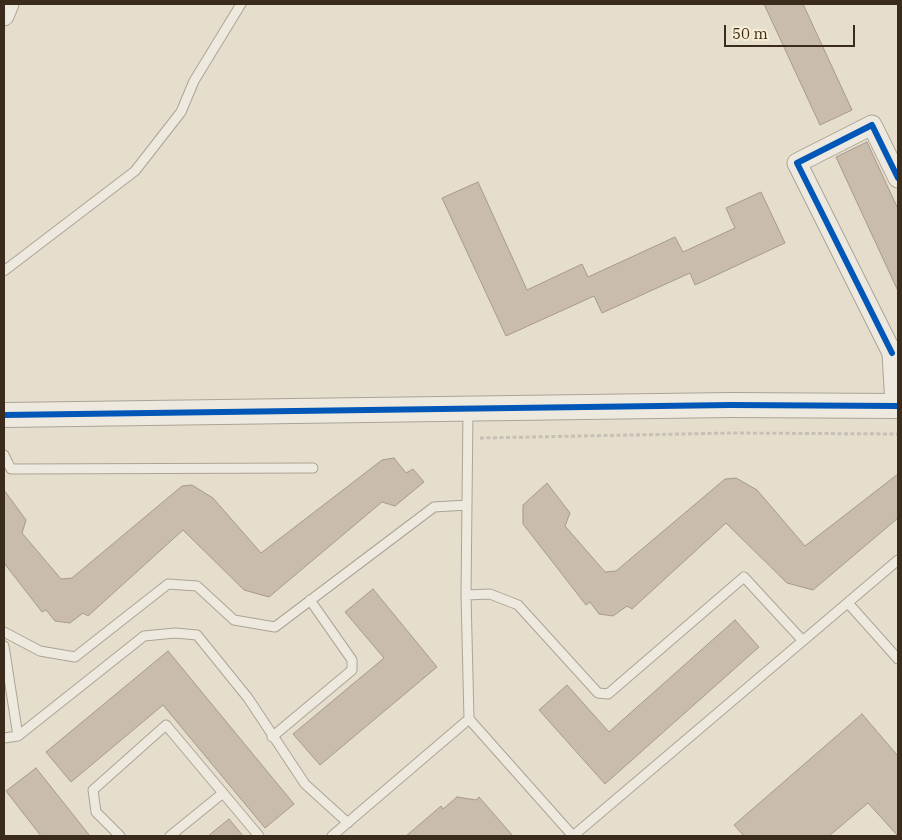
<!DOCTYPE html>
<html>
<head>
<meta charset="utf-8">
<style>
  body { margin:0 }
  #map { position:relative; width:902px; height:840px; overflow:hidden; background:#e6decc; font-family:"IBM Plex Serif",serif }
  canvas { display:block }
  .frame { position:absolute; inset:0; border:5px solid #3b2b1d; pointer-events:none }
  .scale { position:absolute; left:724px; top:25px; width:131px; height:22px; box-sizing:border-box; border:2px solid #3b2b1d; border-top:0; padding-left:6px; font-size:15px; line-height:18px; white-space:nowrap; color:#3b2b1d; -webkit-text-stroke:4px #f8edd3; paint-order:stroke }
</style>
</head>
<body>
<div id="map">
<canvas width="902" height="840"></canvas>
<div class="frame"></div>
<div class="scale">50 m</div>
</div>
<script>
const g = document.querySelector('canvas').getContext('2d');
g.lineJoin = 'round';
function paint(path, color) { g.fillStyle = color; g.fill(path, 'evenodd'); }
const shape = rows => new Path2D(rows.map(r => 'M' + r).join(''));
function trace(path, color, width, dash) { g.strokeStyle = color; g.lineWidth = width; g.lineCap = dash ? 'butt' : 'round'; g.setLineDash(dash || []); g.stroke(path); }
const building = shape([
  [764,4,803,4,852,110,820,125,764,4],
  [867,142,898,209,898,291,836,157,867,142],
  [478,182,527,290,582,264,588,277,675,237,683,252,735,228,726,208,761,192,785,243,695,285,690,273,602,313,594,296,506,336,442,198,478,182],
  [394,458,406,473,413,469,424,482,395,506,382,502,269,597,244,590,183,530,88,616,83,613,70,623,55,621,46,610,42,612,4,563,4,490,26,520,22,533,61,579,72,578,182,486,192,485,213,498,261,553,382,460,394,458],
  [898,474,898,518,813,590,787,583,726,523,632,609,627,606,613,616,599,614,590,602,586,605,523,524,523,505,547,483,570,513,565,526,605,572,616,571,725,479,736,478,757,490,805,546,898,474],
  [373,589,437,667,320,765,293,734,384,658,345,612,373,589],
  [735,620,759,647,605,784,539,710,567,685,609,732,735,620],
  [168,651,294,804,265,828,163,705,71,782,46,752,168,651],
  [862,714,898,756,898,836,868,803,829,836,744,836,734,825,862,714],
  [36,768,90,836,41,836,6,791,36,768],
  [457,797,476,800,479,797,513,836,406,836,441,806,443,809,457,797],
  [229,819,243,836,208,836,229,819]
]);
const path = shape([
  [480,438,731,433,898,434]
]);
const service = shape([
  [4,271,135,171,181,112,194,81,241,4],
  [4,455,11,469,313,468],
  [466,595,490,594,518,605,598,693,608,694,744,577,803,641],
  [848,603,898,659],
  [4,632,40,651,75,657,168,584,197,586,234,620,275,627,434,507,467,505],
  [4,646,18,736,4,738],
  [469,719,573,836],
  [18,736,144,636,175,633,197,635,248,698,305,784,348,823],
  [272,737,352,670,352,660,310,600],
  [120,836,96,812,93,790,166,725,259,836],
  [170,836,223,793],
  [332,836,469,719,466,595,468,411],
  [573,836,898,560]
]);
const minor = shape([
  [4,16,9,4],
  [892,353,797,163,872,125,898,178],
  [895,406,892,353,898,350]
]);
const tertiary = shape([
  [4,415,731,405,898,406]
]);
const cycleway = shape([
  [892,353,797,163,872,125,898,178],
  [4,415,731,405,898,406]
]);
paint(building, '#cabcad');
trace(building, '#a7998b', 1);
trace(service, '#aba396', 11);
trace(minor, '#aba396', 21);
trace(tertiary, '#aba396', 26);
trace(path, '#c7c0b6', 3, [4, 2.5]);
trace(service, '#eee9df', 9);
trace(minor, '#eee9df', 19);
trace(tertiary, '#eee9df', 24);
trace(cycleway, '#0057b8', 6);
</script>
</body>
</html>
